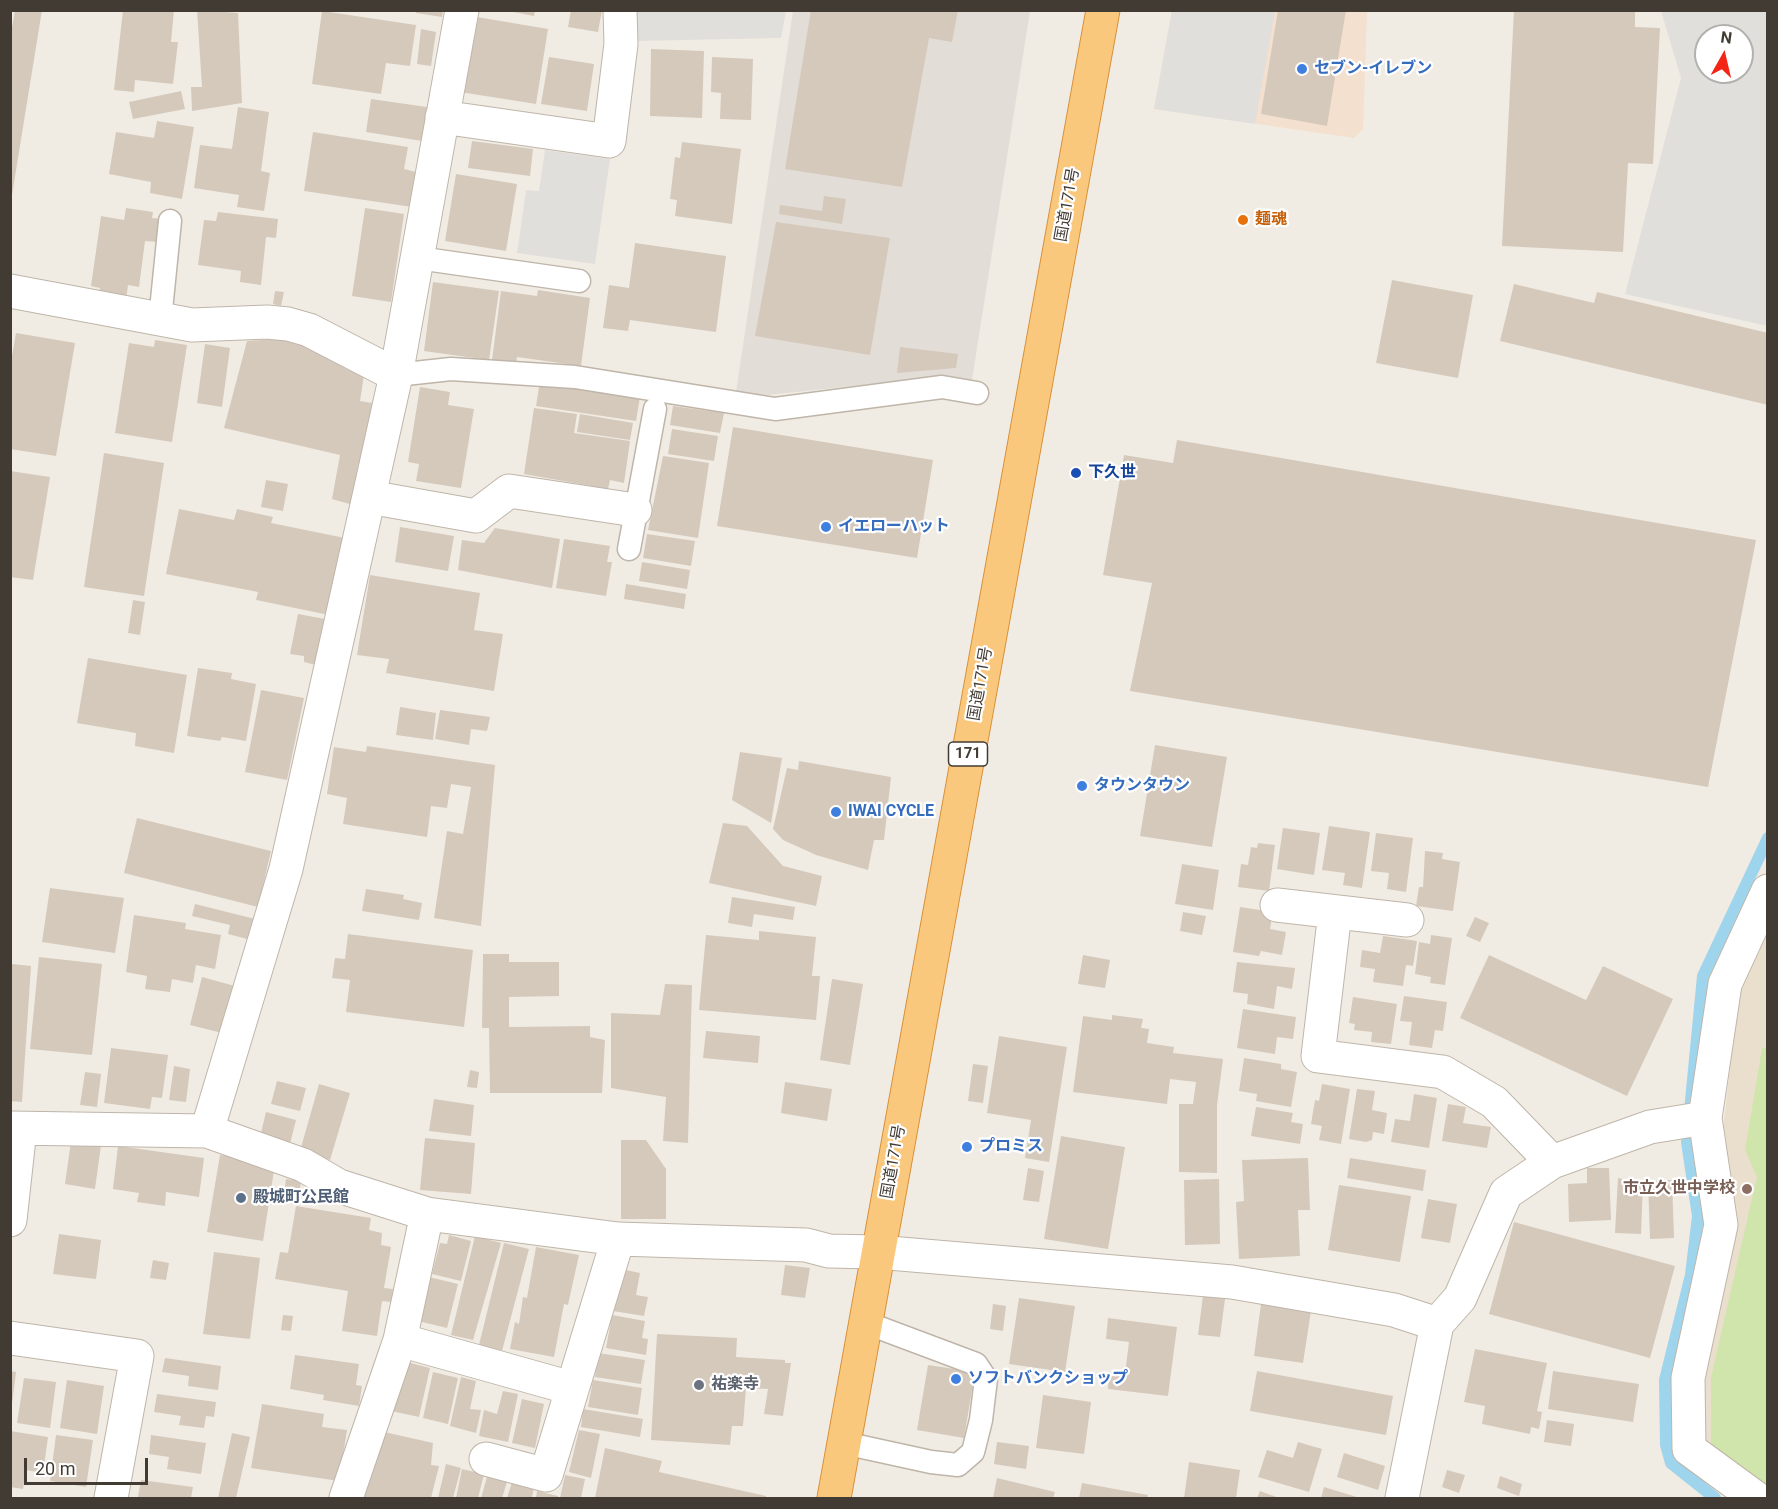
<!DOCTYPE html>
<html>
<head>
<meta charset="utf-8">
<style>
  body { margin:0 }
  #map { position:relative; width:1778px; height:1509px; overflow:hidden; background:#f1ece3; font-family:Roboto,sans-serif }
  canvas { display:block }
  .frame { position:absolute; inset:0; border:12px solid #423b33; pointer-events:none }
  .north { position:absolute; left:1694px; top:24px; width:60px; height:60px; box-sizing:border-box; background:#fff; border:2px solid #b3b1ad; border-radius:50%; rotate:8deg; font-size:16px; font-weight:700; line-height:24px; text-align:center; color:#423b33 }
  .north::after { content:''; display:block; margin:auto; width:21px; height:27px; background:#f42517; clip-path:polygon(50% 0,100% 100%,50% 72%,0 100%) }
  .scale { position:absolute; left:24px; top:1458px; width:124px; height:27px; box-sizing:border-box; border:3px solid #423b33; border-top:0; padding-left:8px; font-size:18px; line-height:21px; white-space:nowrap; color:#423b33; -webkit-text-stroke:4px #fff; paint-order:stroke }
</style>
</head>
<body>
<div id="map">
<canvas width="1778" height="1509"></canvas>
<div class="frame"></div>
<div class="north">N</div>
<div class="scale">20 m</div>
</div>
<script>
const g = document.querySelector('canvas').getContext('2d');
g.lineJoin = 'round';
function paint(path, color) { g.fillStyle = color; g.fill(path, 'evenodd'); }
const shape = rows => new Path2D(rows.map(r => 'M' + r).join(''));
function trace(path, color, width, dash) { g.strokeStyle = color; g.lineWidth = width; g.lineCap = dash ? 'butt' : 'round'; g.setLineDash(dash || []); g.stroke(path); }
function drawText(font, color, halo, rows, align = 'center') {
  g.font = font + ' Roboto,"Noto Sans JP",sans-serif'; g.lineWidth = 4.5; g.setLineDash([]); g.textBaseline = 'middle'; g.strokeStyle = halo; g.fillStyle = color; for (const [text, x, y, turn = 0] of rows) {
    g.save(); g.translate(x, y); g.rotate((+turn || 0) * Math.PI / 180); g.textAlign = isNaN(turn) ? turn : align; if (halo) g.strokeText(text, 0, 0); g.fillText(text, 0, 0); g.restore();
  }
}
const commercial = shape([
  [1172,11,1367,11,1363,129,1354,138,1154,109]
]);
const industrial = shape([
  [793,11,1030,11,972,380,947,376,768,395,736,392]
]);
const education = shape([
  [1767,925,1767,1497,1697,1445,1721,1149,1738,993]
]);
const green = shape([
  [1762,1048,1767,1049,1767,1488,1711,1448,1711,1377,1757,1177,1745,1150]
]);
const parking = shape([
  [1172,10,1275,11,1255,124,1154,109],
  [634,11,786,11,781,38,637,41],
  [1661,11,1767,11,1767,326,1625,294,1681,78],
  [1706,36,1742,36,1742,72,1706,72],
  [545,150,610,159,595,264,517,253,526,190,539,191]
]);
const stream = shape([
  [1715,1498,1671,1463,1666,1445,1665,1380,1691,1275,1698,1216,1687,1142,1703,976,1768,838]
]);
const building = shape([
  [15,10,42,10,12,195,10,39],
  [123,10,174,10,171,42,178,42,173,84,135,80,134,92,114,90],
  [197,10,238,13,242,103,192,111,191,87,202,87],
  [416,10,443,10,442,17,416,13],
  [503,10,535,10,534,16],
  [571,10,602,10,598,32,568,27],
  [811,10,958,10,952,42,929,38,902,187,785,169],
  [1278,10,1346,10,1327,126,1261,114],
  [1514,10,1635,10,1635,27,1660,28,1653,164,1628,163,1623,252,1502,246],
  [322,11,416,25,410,66,386,63,381,94,312,84],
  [471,16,548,29,536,104,460,92],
  [421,29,436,32,431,66,417,64],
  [651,49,704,51,702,118,650,116],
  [549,57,594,64,587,111,541,104],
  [712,57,753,59,751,120,720,119,721,93,711,92],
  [181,91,185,109,133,119,129,102],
  [371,99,427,107,422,141,366,132],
  [238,107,269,112,261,171,270,173,264,211,237,207,239,195,194,188,200,145,232,149],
  [157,121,194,127,182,199,150,193,151,182,109,174,116,132,154,138],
  [313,132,408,147,404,169,416,172,412,207,304,191],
  [472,141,533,149,530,176,468,168],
  [682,142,741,149,732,224,675,216,677,200,670,199,675,157,680,158],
  [456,174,517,184,506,251,445,241],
  [824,196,846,199,842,224,779,214,780,205,822,211],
  [126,208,153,212,152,218,161,219,157,242,145,241,139,287,128,285,126,300,99,293,100,288,91,286,101,216,124,220],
  [365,208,404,214,391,302,352,296],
  [218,212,278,219,276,238,266,237,261,285,240,282,241,271,198,265,204,220,216,221],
  [776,222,890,238,870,355,755,336],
  [635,243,726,256,716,332,630,320,628,331,603,328,609,285,629,288],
  [1392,280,1473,295,1458,378,1376,363],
  [433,282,499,291,489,360,424,351],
  [1514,284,1594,303,1597,292,1768,333,1768,405,1500,341],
  [538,290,590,298,581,366,517,357,516,364,492,360,501,291,537,296],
  [275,291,284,292,281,306,273,304],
  [16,333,75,343,56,456,10,449,10,368],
  [291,338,317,345,346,369,364,375,360,401,372,403,363,465,358,464,353,505,332,499,340,455,224,428,247,341],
  [155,340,187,345,172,442,115,433,129,343,154,347],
  [205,344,230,348,222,407,197,403],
  [900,347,958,354,956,368,897,373],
  [540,381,640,397,636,421,536,406],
  [420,387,450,392,448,405,474,409,461,488,416,481,419,464,408,462],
  [673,406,724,413,720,433,670,425],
  [534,408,577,414,574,433,630,441,624,483,610,480,608,489,524,474],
  [580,414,633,423,630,440,577,432],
  [733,427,933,460,917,558,717,526],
  [672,429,718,436,714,461,668,454],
  [1177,440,1756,540,1708,787,1130,691,1152,583,1103,575,1124,455,1173,463],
  [104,453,164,463,144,596,84,587],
  [663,456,709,463,698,538,648,530],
  [10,471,50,477,33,580,10,577],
  [266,480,288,484,283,511,261,507],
  [179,509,234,520,237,509,273,517,271,523,345,538,329,615,256,600,258,592,166,574],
  [400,527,454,536,448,571,395,562],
  [495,528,560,539,552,588,458,570,462,540,484,543],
  [647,534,695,541,691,566,643,558],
  [564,539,610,546,607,562,612,562,606,596,556,588],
  [642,562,690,570,687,589,639,581],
  [370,575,480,593,474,630,503,634,494,691,386,673,389,659,357,655],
  [626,584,686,594,684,609,624,599],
  [133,600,145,602,140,635,128,633],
  [298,614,325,619,316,665,304,662,304,656,290,654],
  [88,658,187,675,174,753,135,746,136,733,77,723],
  [198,668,232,673,231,679,256,684,246,741,222,737,220,741,187,736],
  [261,690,304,698,287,780,245,772],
  [400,707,436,713,433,740,396,735],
  [440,710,490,717,487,731,471,729,469,745,435,739],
  [1155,745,1227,757,1212,847,1140,836],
  [367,746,495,765,481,926,434,918,447,831,463,834,471,787,451,784,447,808,431,806,427,837,343,824,347,798,327,794,334,747,366,752],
  [740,752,782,758,771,823,732,800],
  [799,761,891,777,884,840,874,840,868,870,816,855,783,840,773,829,787,768,798,770],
  [137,818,271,851,258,907,124,873],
  [723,823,747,826,783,866,822,876,816,906,709,883],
  [1329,826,1370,832,1362,888,1343,885,1345,873,1322,870],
  [1283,828,1320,833,1314,875,1277,869],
  [1376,833,1413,838,1406,892,1387,889,1389,873,1371,871],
  [1258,843,1275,845,1269,891,1238,887,1241,864,1248,865,1251,847,1257,848],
  [1425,851,1443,853,1442,859,1460,862,1453,911,1416,906,1419,887,1423,887],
  [1182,864,1219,870,1213,910,1175,904],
  [50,888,124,898,115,953,42,942],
  [366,889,404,895,403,899,422,903,419,920,362,911],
  [732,897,795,907,793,920,754,914,752,927,728,923],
  [195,904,255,919,251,940,228,934,230,925,192,916],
  [1240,907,1273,912,1270,929,1286,932,1282,955,1261,951,1259,956,1233,952],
  [1183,912,1206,916,1202,935,1180,931],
  [134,915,186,923,185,929,221,935,215,969,196,965,193,983,172,979,170,992,145,989,147,976,126,972],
  [1475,917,1489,923,1480,942,1466,936],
  [759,931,816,937,812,976,820,976,816,1020,699,1010,706,935,759,940],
  [348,934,473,950,464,1027,346,1012,350,980,332,978,335,958,345,959],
  [1431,935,1452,938,1445,985,1430,983,1431,977,1415,974,1419,942,1430,944],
  [1383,936,1417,941,1413,966,1406,965,1403,986,1373,982,1375,969,1360,967,1362,950,1380,953],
  [483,954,509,954,509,962,559,962,559,996,509,997,509,1027,590,1026,590,1037,605,1040,602,1093,490,1093,489,1028,482,1028],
  [1083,955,1110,960,1105,988,1078,984],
  [1489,955,1586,1000,1603,966,1673,999,1627,1096,1460,1018],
  [39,957,102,964,92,1055,30,1049],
  [1237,962,1295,968,1292,989,1277,986,1274,1009,1247,1004,1248,994,1233,992],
  [12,964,31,966,22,1102,10,1101],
  [202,977,235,986,222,1033,190,1025],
  [832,979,863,984,850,1065,820,1060],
  [665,984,692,985,688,1143,663,1141,666,1097,611,1088,611,1013,660,1015],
  [1404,996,1447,1002,1443,1031,1435,1030,1432,1048,1409,1045,1412,1022,1400,1021],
  [1353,997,1397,1004,1391,1044,1371,1042,1372,1032,1354,1030,1355,1024,1349,1023],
  [1243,1009,1296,1017,1293,1039,1277,1037,1275,1054,1237,1048],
  [1112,1015,1143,1019,1141,1028,1149,1029,1147,1043,1174,1047,1173,1053,1223,1059,1217,1105,1217,1173,1179,1172,1179,1104,1193,1104,1196,1082,1170,1079,1167,1104,1073,1092,1083,1016,1112,1020],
  [706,1031,760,1036,758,1063,703,1058],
  [999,1036,1067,1047,1049,1162,1025,1158,1031,1120,987,1113],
  [111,1048,168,1055,162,1098,152,1097,150,1109,104,1103],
  [1244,1058,1281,1064,1281,1069,1297,1072,1291,1107,1256,1101,1257,1094,1239,1091],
  [973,1064,988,1066,983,1103,968,1101],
  [174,1066,190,1069,186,1102,169,1100],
  [470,1070,479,1072,477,1088,467,1087],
  [85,1072,101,1074,97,1107,80,1105],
  [277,1081,306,1088,300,1111,271,1104],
  [785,1082,832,1089,827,1121,781,1113],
  [319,1084,350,1093,330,1160,300,1151],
  [1322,1084,1350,1089,1341,1144,1319,1140,1322,1126,1311,1124,1315,1100,1319,1101],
  [1357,1089,1375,1091,1372,1110,1387,1113,1384,1134,1373,1132,1372,1140,1366,1142,1349,1139],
  [1414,1094,1437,1098,1429,1148,1391,1142,1395,1119,1410,1121],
  [434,1099,474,1105,471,1136,429,1131],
  [1448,1104,1466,1107,1463,1123,1491,1127,1487,1148,1442,1141],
  [1256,1107,1293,1113,1291,1122,1303,1124,1300,1144,1251,1136],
  [266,1112,296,1120,290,1144,260,1137],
  [1061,1136,1125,1147,1108,1249,1044,1239],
  [425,1138,475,1143,471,1194,420,1190],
  [621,1140,646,1140,666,1169,666,1219,621,1219],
  [71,1141,101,1145,95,1189,65,1184],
  [118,1146,204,1158,199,1197,166,1192,165,1206,137,1202,139,1193,113,1189],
  [220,1155,275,1164,263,1241,207,1232],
  [1308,1158,1310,1210,1298,1210,1300,1256,1239,1259,1236,1202,1244,1201,1242,1160],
  [1350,1158,1426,1170,1423,1191,1347,1178],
  [1028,1168,1044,1171,1039,1202,1023,1200],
  [1587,1168,1609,1168,1611,1220,1569,1222,1568,1184,1587,1183],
  [1618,1178,1643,1183,1641,1234,1615,1233],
  [286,1179,301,1181,299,1197,284,1195],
  [1219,1179,1220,1244,1185,1245,1184,1180],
  [1672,1180,1674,1238,1650,1239,1648,1181],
  [1339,1185,1411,1196,1400,1262,1328,1250],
  [1428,1199,1457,1204,1450,1243,1421,1238],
  [296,1206,371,1218,369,1230,382,1233,381,1245,391,1247,384,1288,393,1289,391,1302,382,1301,377,1336,342,1331,348,1291,275,1279,280,1252,288,1253],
  [1514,1222,1675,1266,1650,1358,1489,1314],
  [59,1234,101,1240,96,1279,53,1274],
  [449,1235,471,1241,461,1281,432,1274,440,1243,447,1244],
  [475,1236,501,1243,473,1340,451,1335],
  [504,1243,529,1249,502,1351,479,1345],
  [536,1247,579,1255,568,1305,564,1304,554,1357,510,1349,515,1322,519,1324,523,1297,527,1298],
  [214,1252,260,1258,250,1339,203,1334],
  [153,1260,169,1263,166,1280,150,1278],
  [785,1265,810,1268,805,1298,781,1295],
  [621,1269,640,1273,636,1295,648,1297,644,1316,613,1311],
  [429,1277,458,1284,447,1328,418,1321],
  [1203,1296,1225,1299,1220,1337,1198,1335],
  [1019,1298,1075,1306,1065,1372,1009,1364],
  [993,1304,1006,1306,1003,1331,990,1329],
  [1261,1304,1311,1311,1303,1363,1254,1356],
  [283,1315,293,1316,291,1331,281,1330],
  [612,1315,645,1321,642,1338,648,1339,646,1355,606,1348],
  [1108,1318,1177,1327,1168,1396,1108,1389,1109,1372,1125,1374,1129,1342,1106,1339],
  [657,1334,737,1338,736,1357,785,1360,785,1363,791,1363,783,1416,764,1414,768,1389,746,1388,743,1426,732,1426,730,1445,651,1440],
  [1475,1349,1547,1363,1537,1411,1542,1412,1539,1429,1531,1427,1530,1434,1482,1424,1485,1406,1464,1402],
  [598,1353,645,1360,641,1384,595,1377],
  [295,1355,359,1364,356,1385,362,1386,359,1406,323,1400,324,1395,290,1389],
  [165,1358,221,1366,218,1390,188,1386,189,1376,162,1372],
  [403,1361,430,1368,419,1417,391,1411],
  [928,1365,975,1372,964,1438,917,1430],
  [10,1371,16,1372,12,1404,10,1404],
  [1257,1371,1393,1396,1386,1435,1250,1411],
  [1553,1371,1639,1384,1633,1422,1548,1409],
  [433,1372,458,1378,448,1424,423,1418],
  [461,1377,476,1381,470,1409,481,1410,476,1433,450,1426],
  [24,1378,56,1382,50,1428,17,1423],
  [67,1380,104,1386,97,1434,60,1428],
  [593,1380,642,1388,638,1415,588,1407],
  [503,1391,518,1394,508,1442,479,1436,484,1410,497,1414],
  [157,1394,216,1402,214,1417,206,1416,204,1428,179,1425,181,1416,154,1412],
  [1043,1395,1091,1402,1084,1454,1036,1448],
  [522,1399,544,1404,535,1448,512,1443],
  [262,1404,324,1414,322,1427,347,1430,339,1481,251,1468],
  [583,1409,643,1419,640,1437,581,1427],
  [1547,1420,1574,1424,1571,1446,1544,1442],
  [579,1430,600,1434,591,1478,569,1472],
  [10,1431,48,1437,43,1473,26,1470,23,1489,10,1487],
  [380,1431,433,1443,431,1465,439,1466,431,1498,363,1498],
  [232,1433,250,1437,236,1498,218,1498],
  [56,1435,93,1440,86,1487,50,1481],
  [151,1435,206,1443,201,1474,167,1469,169,1457,149,1454],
  [997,1442,1029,1446,1026,1469,994,1464],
  [1298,1442,1322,1449,1309,1492,1258,1477,1267,1450,1293,1458],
  [605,1448,662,1461,659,1472,766,1496,766,1498,595,1498],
  [1344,1453,1385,1466,1378,1490,1337,1477],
  [1189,1462,1240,1470,1236,1498,1184,1498],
  [446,1464,461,1468,453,1498,438,1498],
  [462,1469,484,1474,478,1498,456,1498],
  [1447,1470,1465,1475,1459,1493,1442,1487],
  [565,1475,585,1479,581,1498,560,1498],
  [1500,1476,1522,1484,1519,1496,1497,1488],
  [487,1477,507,1482,502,1498,481,1498],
  [997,1478,1055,1492,1053,1498,993,1498],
  [141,1480,193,1487,191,1498,138,1497],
  [512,1482,534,1487,532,1498,507,1498],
  [1082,1483,1148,1495,1147,1498,1079,1498],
  [1324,1487,1360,1498,1321,1498],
  [537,1491,558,1496,558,1498,536,1498],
  [1260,1491,1279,1498,1257,1498]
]);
const service = shape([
  [418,258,579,281],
  [160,320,170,221],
  [396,375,451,369,575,377,775,409,942,387,977,393],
  [629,549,655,409],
  [844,1443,931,1462,958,1465,973,1452,981,1420,986,1379,976,1364,864,1322]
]);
const minor = shape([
  [442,117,609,141,621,44,620,10],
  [10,291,192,325,267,322,288,324,309,330,396,375],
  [369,497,476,516,509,491,635,510],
  [1277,905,1407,920],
  [1335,912,1318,1056,1443,1072,1494,1102,1552,1162],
  [10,1128,207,1131,303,1165,339,1186,427,1214,618,1239,806,1245,829,1251,877,1252,1232,1282,1394,1310,1437,1324,1460,1298,1506,1193,1552,1162,1650,1127,1705,1118],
  [207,1131,286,869,396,375,462,10],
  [10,1220,20,1129],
  [10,1338,137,1356,111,1498],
  [400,1340,571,1388],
  [486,1459,546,1475,618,1239],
  [346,1498,400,1340,427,1214],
  [1402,1498,1437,1324],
  [1756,1498,1689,1449,1688,1378,1721,1225,1705,1118,1725,984,1768,891]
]);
const trunk = shape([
  [834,1498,1103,10]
]);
const markers = [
  [1302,69,6,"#3f7fe0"],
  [1243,220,6,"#e8710a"],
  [1076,473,6,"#1a4fb4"],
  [826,527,6,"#3f7fe0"],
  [1082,786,6,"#3f7fe0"],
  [836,812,6,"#3f7fe0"],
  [967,1147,6,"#3f7fe0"],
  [1747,1189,6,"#8d6e63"],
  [241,1198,6,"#5c6f8a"],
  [956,1379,6,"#3f7fe0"],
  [699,1385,6,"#6b7280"]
];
const shields = [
  [968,754,39]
];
const shieldNames = [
  ["171",968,754]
];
const shopNames = [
  ["セブン-イレブン",1314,69],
  ["イエローハット",838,527],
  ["タウンタウン",1094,786],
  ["IWAI CYCLE",848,812],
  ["プロミス",979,1147],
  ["ソフトバンクショップ",968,1379]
];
const streetNames = [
  ["国道171号",1068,205,-80],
  ["国道171号",981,684,-80],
  ["国道171号",894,1162,-80]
];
const foodNames = [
  ["麺魂",1255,220]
];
const transitNames = [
  ["下久世",1088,473]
];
const educationNames = [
  ["市立久世中学校",1735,1189]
];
const serviceNames = [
  ["殿城町公民館",253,1198]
];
const worshipNames = [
  ["祐楽寺",711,1385]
];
paint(commercial, '#f3e0ce');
paint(industrial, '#e3ddd8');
paint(education, '#eadfcd');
paint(green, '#d0e5ac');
paint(parking, '#e1dfdb');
trace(stream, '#9fd4ed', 12);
paint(building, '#d5c9bc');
trace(service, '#bfb5a9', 25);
trace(minor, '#bfb5a9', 35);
trace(trunk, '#d88f36', 35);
trace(service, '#fff', 22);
trace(minor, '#fff', 33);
trace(trunk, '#fac87c', 33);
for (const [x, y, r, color] of markers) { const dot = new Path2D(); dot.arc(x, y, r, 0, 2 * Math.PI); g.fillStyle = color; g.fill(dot); trace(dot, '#fff', 2); }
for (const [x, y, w] of shields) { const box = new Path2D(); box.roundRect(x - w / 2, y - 12, w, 24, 4.5); g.fillStyle = '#fff'; g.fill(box); trace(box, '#423b33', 1.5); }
drawText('bold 15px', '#423b33', null, shieldNames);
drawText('bold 16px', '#366cbe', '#fff', shopNames, 'left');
drawText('16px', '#423b33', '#fff', streetNames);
drawText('bold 16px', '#c56008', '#fff', foodNames, 'left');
drawText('bold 16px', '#164399', '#fff', transitNames, 'left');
drawText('bold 16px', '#785e54', '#fff', educationNames, 'right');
drawText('bold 16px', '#4e5e75', '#fff', serviceNames, 'left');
drawText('bold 16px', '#5b616d', '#fff', worshipNames, 'left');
</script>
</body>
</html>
